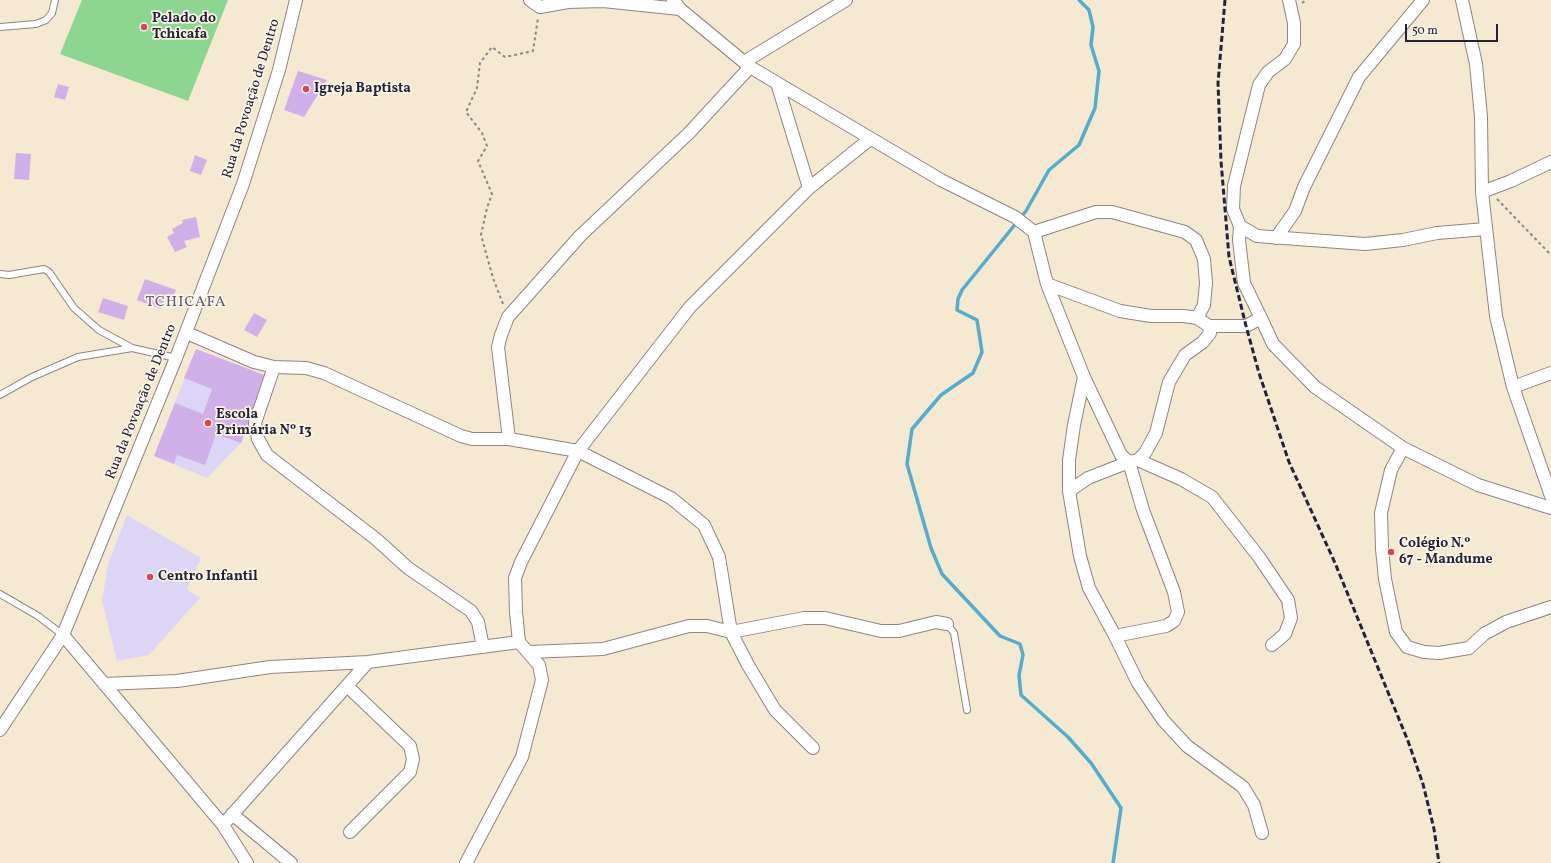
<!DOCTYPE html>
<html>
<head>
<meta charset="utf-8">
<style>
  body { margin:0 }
  #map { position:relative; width:1551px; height:863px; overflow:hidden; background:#f5ead1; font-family:Vollkorn,serif }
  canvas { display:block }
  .scale { position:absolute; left:1405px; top:24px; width:93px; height:18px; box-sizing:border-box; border:2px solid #22223b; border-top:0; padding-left:5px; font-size:12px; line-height:14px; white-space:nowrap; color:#22223b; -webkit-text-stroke:3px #fcf5e5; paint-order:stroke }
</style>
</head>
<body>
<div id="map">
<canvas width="1551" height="863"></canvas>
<div class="scale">50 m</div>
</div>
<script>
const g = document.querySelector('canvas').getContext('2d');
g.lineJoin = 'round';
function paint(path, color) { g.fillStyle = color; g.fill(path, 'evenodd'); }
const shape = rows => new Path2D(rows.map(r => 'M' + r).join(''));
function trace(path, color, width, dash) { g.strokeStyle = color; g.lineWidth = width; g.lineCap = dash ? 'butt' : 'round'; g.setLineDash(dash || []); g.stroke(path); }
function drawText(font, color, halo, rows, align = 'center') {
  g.font = font + ' Vollkorn,serif'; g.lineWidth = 3.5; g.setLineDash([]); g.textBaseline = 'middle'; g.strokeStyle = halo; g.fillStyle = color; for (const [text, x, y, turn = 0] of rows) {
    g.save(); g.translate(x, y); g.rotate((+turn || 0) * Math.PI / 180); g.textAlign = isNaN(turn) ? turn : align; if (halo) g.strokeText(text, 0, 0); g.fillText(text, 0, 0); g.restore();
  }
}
const built = shape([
  [196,349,265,375,241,443,207,478,154,456],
  [127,515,201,558,187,589,200,598,149,655,117,661,102,601,108,564]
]);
const green = shape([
  [82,0,228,0,188,101,60,54]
]);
const stream = shape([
  [1079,0,1089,10,1093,27,1091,45,1099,71,1095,108,1079,145,1049,170,1026,211,962,290,958,299,957,310,977,320,982,352,973,373,941,395,912,429,907,464,931,548,942,574,1000,636,1020,644,1023,655,1019,675,1021,695,1068,737,1091,763,1121,808,1113,863]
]);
const building = shape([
  [298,71,327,80,304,117,284,110],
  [58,84,69,87,65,100,54,97],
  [16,153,31,154,29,180,14,179],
  [195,155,207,160,201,175,190,171],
  [196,217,200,237,184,241,187,247,175,252,167,237,174,233,172,229,183,223,182,220],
  [145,279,176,290,172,300,165,298,161,309,137,300],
  [103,298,128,306,124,320,98,312],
  [254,313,267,320,257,337,244,330],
  [196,349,264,375,241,443,216,434,205,465,177,455,174,464,154,456,175,403,203,414,212,389,184,378]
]);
const path = shape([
  [1302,3,1306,0],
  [1497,199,1551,255],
  [503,304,493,278,481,235,487,208,492,194,478,161,487,146,482,133,466,112,477,88,480,63,492,47,505,57,533,51,538,18]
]);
const lane = shape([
  [0,27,36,24,46,20,52,13,55,0],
  [0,274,9,275,44,269,49,272,74,308,99,330,132,348],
  [0,395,32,377,78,357,132,348,176,358],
  [0,594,38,616,63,635],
  [947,624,954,633,967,710]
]);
const street = shape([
  [530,0,540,7,568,2,603,1,680,9],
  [673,0,680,9,750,67,941,180,1015,217,1034,232,1047,284,1084,377,1121,455,1129,462,1138,460,1145,453,1156,433,1169,382,1185,355,1203,342,1210,333,1209,326,1197,318,1184,316,1151,316,1120,311,1047,284],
  [1462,0,1476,64,1481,117,1482,192,1496,316,1513,387,1551,496],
  [744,62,846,0],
  [750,67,689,133,580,236,508,317,501,335,498,347,509,439,578,451,671,498,704,525,719,557,731,632,748,665,775,710,813,748],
  [777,83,809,188],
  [1482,192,1511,181,1551,162],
  [1240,226,1257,236,1365,244,1403,240,1437,233,1486,229],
  [1034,232,1096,212,1112,212,1185,232,1196,240,1204,259,1206,283,1204,305,1197,318],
  [1276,238,1295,211,1304,187,1359,77,1423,0],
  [1261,318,1244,283,1239,240,1240,226,1233,209,1234,186,1259,85,1268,72,1285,59,1294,44,1294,23,1289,0],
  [1209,326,1246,326,1261,318,1273,344,1315,387,1403,448,1478,485,1551,508],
  [187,333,254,362,274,367,306,368,324,373,461,436,472,439,509,439],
  [274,367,255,423,258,439,267,455,376,539,408,568,471,611,478,622,483,647],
  [1084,377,1074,425,1069,460,1069,491,1080,556,1089,588,1115,636,1138,683,1163,720,1187,746,1243,787,1254,805,1262,833],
  [1513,387,1551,373],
  [1403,448,1391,470,1381,513,1382,549,1385,579,1396,632,1407,647,1424,652,1439,653,1469,648,1484,634,1506,622,1551,607],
  [1138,460,1181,479,1212,497,1259,557,1288,600,1291,618,1285,634,1272,645],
  [1069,491,1088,478,1129,462,1143,510,1174,592,1178,612,1174,621,1166,626,1115,636],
  [63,635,223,825,247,863],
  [529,652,603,649,689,626,707,626,731,632,804,618,825,618,881,631,899,631,936,622,947,624],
  [104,684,177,681,270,667,368,662,519,642],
  [347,686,410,746,413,759,410,772,350,832],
  [0,730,63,635,176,358,243,184,279,70,296,0],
  [232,814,291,863],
  [223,825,368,662],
  [466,863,522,757,542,680,539,665,519,642,516,612,515,578,521,562,578,451,690,307,809,188,870,139]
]);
const rail = shape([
  [1225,0,1218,83,1221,161,1229,257,1246,326,1259,373,1289,462,1335,563,1408,741,1423,784,1434,829,1439,863]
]);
const markers = [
  [144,27,4,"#d1495b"],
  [306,89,4,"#d1495b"],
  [208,423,4,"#d1495b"],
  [1391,552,4,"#d1495b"],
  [150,577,4,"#d1495b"]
];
const poiNames = [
  ["Pelado do",152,19],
  ["Tchicafa",152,35],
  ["Igreja Baptista",314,89],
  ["Escola",216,415],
  ["Primária Nº 13",216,431],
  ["Colégio N.º",1399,544],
  ["67 - Mandume",1399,560],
  ["Centro Infantil",158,577]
];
const streetNames = [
  ["Rua da Povoação de Dentro",252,99,-73],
  ["Rua da Povoação de Dentro",142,402,-68]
];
const neighbourhoodNames = [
  ["TCHICAFA",186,303]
];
paint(built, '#ddd5f6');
paint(green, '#8cd692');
trace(stream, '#52adcf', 3.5);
paint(building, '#d1afe9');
trace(lane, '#8c8686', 8);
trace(street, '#8c8686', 14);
trace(path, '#8c8686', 2, [3, 3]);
trace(lane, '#fff', 6);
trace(street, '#fff', 12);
trace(rail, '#22223b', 3, [6, 3]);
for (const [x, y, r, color] of markers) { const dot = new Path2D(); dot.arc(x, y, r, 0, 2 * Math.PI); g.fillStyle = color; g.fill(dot); trace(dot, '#fcf5e5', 1.5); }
drawText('bold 14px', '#22223b', '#fcf5e5', poiNames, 'left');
drawText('14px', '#22223b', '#fcf5e5', streetNames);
g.letterSpacing = '1px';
drawText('15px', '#5f5378', '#fcf5e5', neighbourhoodNames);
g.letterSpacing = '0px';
</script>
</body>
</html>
